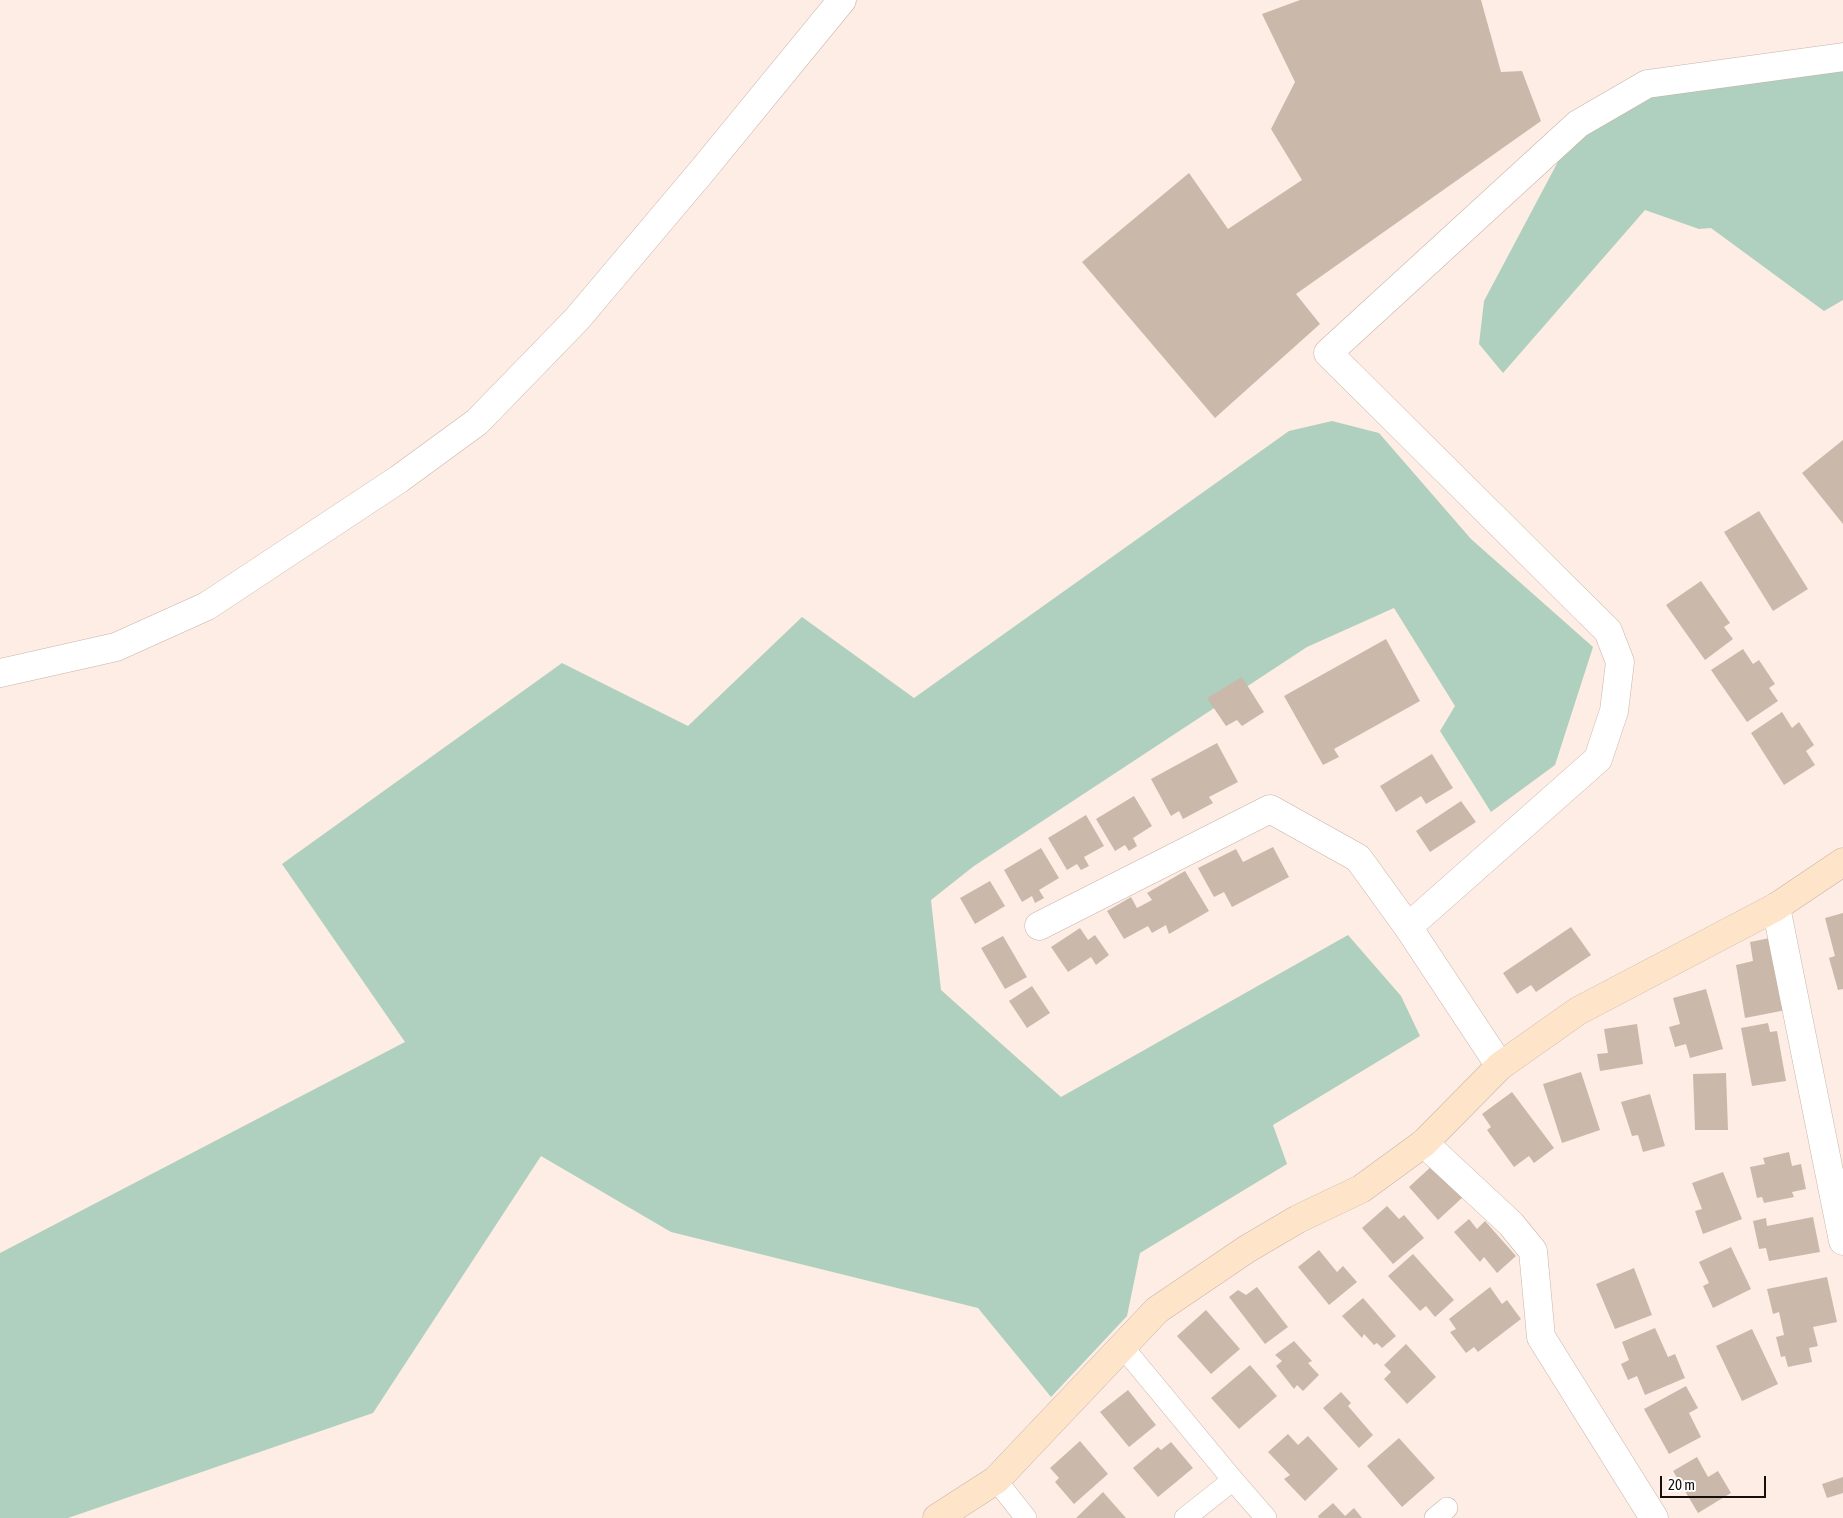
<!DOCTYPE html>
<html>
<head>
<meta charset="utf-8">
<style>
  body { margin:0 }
  #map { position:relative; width:1843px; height:1518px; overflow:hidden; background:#fdede4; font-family:"Asap Condensed",sans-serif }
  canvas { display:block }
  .scale { position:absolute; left:1660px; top:1476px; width:106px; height:22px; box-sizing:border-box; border:2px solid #150f0b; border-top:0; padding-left:6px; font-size:15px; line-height:18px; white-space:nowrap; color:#150f0b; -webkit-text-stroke:4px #fefefe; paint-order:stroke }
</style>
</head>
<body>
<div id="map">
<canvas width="1843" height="1518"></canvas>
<div class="scale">20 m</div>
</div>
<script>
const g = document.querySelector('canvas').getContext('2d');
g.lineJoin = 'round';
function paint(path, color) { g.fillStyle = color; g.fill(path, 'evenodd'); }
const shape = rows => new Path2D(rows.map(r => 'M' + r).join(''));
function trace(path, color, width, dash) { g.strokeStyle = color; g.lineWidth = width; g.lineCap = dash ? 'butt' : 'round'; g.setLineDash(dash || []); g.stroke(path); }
const green = shape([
  [1843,60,1843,300,1824,311,1711,228,1699,229,1645,210,1503,373,1479,344,1484,301,1578,124,1671,86],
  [1332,421,1379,433,1471,539,1593,647,1555,765,1491,812,1440,731,1455,706,1394,608,1307,647,974,866,931,900,941,990,1061,1097,1348,935,1401,996,1420,1036,1273,1125,1287,1164,1140,1253,1127,1316,1051,1397,978,1308,671,1232,541,1156,373,1413,68,1518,0,1518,0,1253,405,1042,282,864,562,663,688,726,802,617,914,698,1289,431]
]);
const building = shape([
  [1300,0,1481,0,1501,72,1522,71,1541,121,1296,294,1320,324,1215,418,1082,262,1189,173,1228,229,1302,180,1271,129,1295,82,1262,14],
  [1843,440,1843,524,1802,473],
  [1759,511,1808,589,1773,611,1724,532],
  [1701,581,1730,623,1724,627,1733,639,1705,660,1666,605],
  [1386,639,1420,701,1334,749,1339,757,1323,765,1284,696],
  [1743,649,1753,664,1759,660,1775,684,1769,688,1778,701,1747,722,1711,670],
  [1242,677,1264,712,1242,726,1237,720,1226,726,1207,698],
  [1782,712,1792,728,1799,722,1814,745,1806,751,1815,765,1784,785,1751,733],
  [1217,743,1238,782,1209,797,1213,803,1183,819,1179,811,1171,816,1151,779],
  [1432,754,1453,788,1426,804,1421,796,1396,812,1380,786],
  [1134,796,1152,826,1133,838,1137,846,1129,851,1125,845,1115,851,1096,819],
  [1461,801,1476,822,1430,852,1416,831],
  [1086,815,1104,846,1084,857,1089,866,1081,870,1077,864,1067,870,1048,838],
  [1273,847,1289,877,1232,907,1224,892,1214,897,1198,868,1236,849,1243,862],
  [1041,848,1059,878,1039,890,1044,898,1035,903,1032,896,1022,902,1004,870],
  [1185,871,1209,911,1169,934,1166,925,1152,933,1148,926,1124,939,1107,911,1131,897,1137,908,1152,900,1147,893],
  [990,881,1005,906,975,924,960,898],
  [1843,913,1843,989,1838,990,1829,958,1835,956,1825,918],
  [1571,927,1591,955,1536,992,1531,985,1517,994,1503,973],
  [1080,928,1088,940,1095,935,1109,955,1096,965,1091,957,1068,972,1051,947],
  [1003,936,1027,977,1005,989,981,948],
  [1775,937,1786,1010,1745,1018,1736,965,1753,961,1750,942],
  [1032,986,1050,1013,1027,1028,1009,1001],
  [1706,989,1723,1049,1690,1058,1686,1044,1675,1047,1669,1027,1680,1024,1673,998],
  [1768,1023,1770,1032,1777,1031,1786,1081,1752,1086,1741,1028],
  [1637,1024,1643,1064,1600,1071,1597,1054,1608,1053,1604,1029],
  [1581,1072,1600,1130,1562,1143,1543,1084],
  [1726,1073,1728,1130,1695,1130,1693,1074],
  [1512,1092,1554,1148,1534,1163,1529,1156,1514,1167,1487,1130,1491,1127,1482,1114],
  [1650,1094,1665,1146,1643,1152,1638,1135,1632,1136,1621,1102],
  [1789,1152,1792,1166,1801,1164,1806,1189,1792,1192,1794,1197,1764,1203,1762,1197,1757,1198,1750,1167,1765,1164,1763,1158],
  [1434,1164,1463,1197,1438,1220,1409,1187],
  [1723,1172,1742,1219,1703,1234,1695,1211,1702,1209,1692,1183],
  [1387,1206,1399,1219,1404,1215,1424,1238,1393,1264,1362,1228],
  [1813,1217,1820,1252,1769,1261,1766,1248,1759,1249,1753,1221,1766,1218,1767,1226],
  [1469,1219,1477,1229,1485,1221,1516,1256,1497,1273,1484,1257,1480,1262,1454,1232],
  [1731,1247,1751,1289,1713,1308,1703,1286,1709,1283,1699,1262],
  [1319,1250,1337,1272,1343,1266,1357,1282,1329,1305,1298,1267],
  [1413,1254,1454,1300,1435,1317,1426,1306,1420,1311,1388,1276],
  [1634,1268,1652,1315,1615,1329,1596,1284],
  [1827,1277,1837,1322,1813,1327,1818,1346,1809,1348,1812,1362,1788,1367,1785,1356,1781,1357,1776,1337,1784,1335,1779,1312,1773,1314,1767,1289],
  [1257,1287,1288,1327,1265,1344,1229,1297,1238,1290,1246,1295],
  [1490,1287,1502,1304,1507,1300,1521,1319,1478,1352,1474,1347,1466,1353,1450,1332,1456,1329,1449,1319],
  [1363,1298,1396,1336,1382,1348,1377,1343,1374,1345,1364,1334,1362,1338,1342,1316],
  [1206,1310,1240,1349,1211,1374,1177,1336],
  [1655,1328,1668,1357,1675,1354,1685,1378,1645,1395,1637,1376,1628,1380,1621,1364,1629,1360,1622,1342],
  [1752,1329,1778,1384,1742,1401,1716,1346],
  [1294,1341,1312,1361,1308,1363,1319,1375,1303,1391,1297,1385,1294,1389,1276,1366,1282,1361,1275,1355],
  [1406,1344,1436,1377,1407,1404,1384,1379,1391,1372,1384,1365],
  [1250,1365,1277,1396,1239,1429,1211,1398],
  [1686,1386,1698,1408,1689,1413,1701,1437,1669,1454,1644,1409],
  [1128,1390,1156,1425,1129,1447,1100,1412],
  [1341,1392,1351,1403,1348,1406,1373,1435,1359,1448,1323,1408],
  [1288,1434,1298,1445,1308,1436,1338,1469,1305,1501,1284,1479,1290,1475,1268,1452],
  [1399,1438,1435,1478,1402,1507,1367,1466],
  [1080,1441,1108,1474,1074,1504,1055,1482,1059,1478,1050,1468],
  [1171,1442,1193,1468,1158,1497,1133,1468,1158,1447,1161,1450],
  [1697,1457,1708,1477,1718,1471,1731,1493,1698,1513,1673,1471],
  [1843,1477,1843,1493,1827,1498,1822,1484],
  [1103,1492,1126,1518,1076,1518],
  [1333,1503,1345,1516,1354,1508,1362,1518,1319,1518,1318,1516]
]);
const lane = shape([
  [1122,1346,1233,1480,1266,1518],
  [996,1480,1026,1518],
  [1185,1518,1233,1480],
  [1435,1518,1447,1508]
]);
const street = shape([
  [0,673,116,647,207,606,399,479,477,422,577,319,702,171,842,0],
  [1776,907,1843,1241],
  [1039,926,1270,809,1358,858,1408,927,1500,1066],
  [1408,927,1598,759,1614,711,1620,662,1608,631,1328,353,1578,124,1647,84,1843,57],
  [1424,1143,1511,1224,1533,1251,1541,1337,1654,1518]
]);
const secondary = shape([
  [937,1518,996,1480,1157,1310,1247,1249,1298,1219,1361,1189,1424,1143,1500,1066,1578,1011,1776,907,1843,862]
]);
paint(green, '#afd0be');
paint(building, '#cab8ab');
trace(lane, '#c7b4a9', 22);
trace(street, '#c7b4a9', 29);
trace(secondary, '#c7b4a9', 29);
trace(lane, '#fff', 21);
trace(street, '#fff', 28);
trace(secondary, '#fee5ca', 28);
</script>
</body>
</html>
